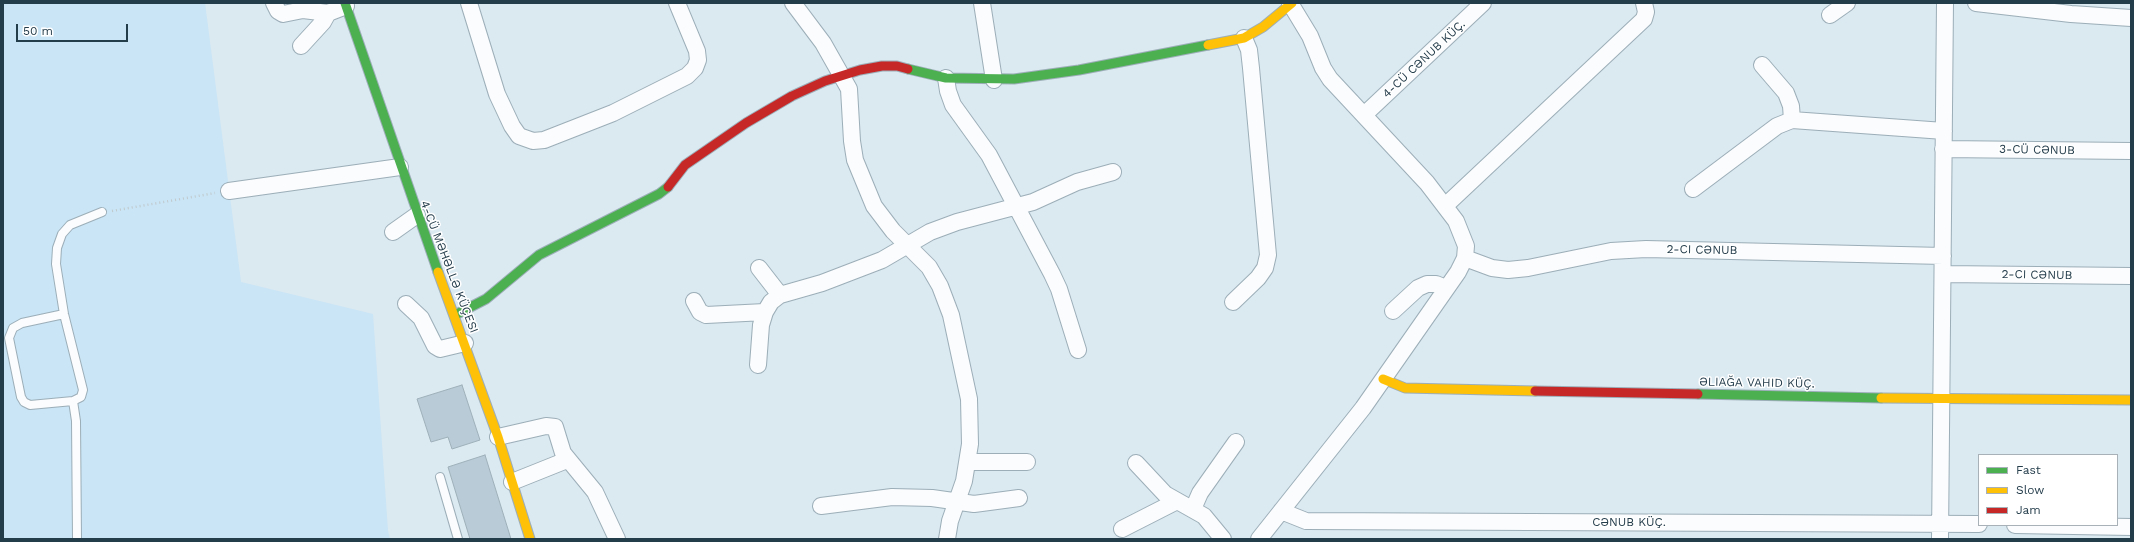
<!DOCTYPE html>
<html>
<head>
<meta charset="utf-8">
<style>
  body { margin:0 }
  #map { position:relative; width:2134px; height:542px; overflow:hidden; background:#dbe9f1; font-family:"Work Sans",sans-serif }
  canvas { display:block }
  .frame { position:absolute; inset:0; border:4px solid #243d4b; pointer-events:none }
  .legend { position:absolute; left:1978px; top:454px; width:140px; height:72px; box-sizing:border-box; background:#fff; border:1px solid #a7b1b7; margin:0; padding:5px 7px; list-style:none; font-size:12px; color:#243d4b }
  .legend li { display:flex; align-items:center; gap:8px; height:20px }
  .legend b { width:20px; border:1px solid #a7b1b7 }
  .scale { position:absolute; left:16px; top:24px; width:112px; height:18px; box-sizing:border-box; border:2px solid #243d4b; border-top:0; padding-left:5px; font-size:12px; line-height:14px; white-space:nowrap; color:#243d4b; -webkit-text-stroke:3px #fff; paint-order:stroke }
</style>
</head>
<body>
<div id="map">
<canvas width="2134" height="542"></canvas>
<div class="frame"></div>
<ul class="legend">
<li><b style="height:5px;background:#4caf50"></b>Fast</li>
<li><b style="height:5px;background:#ffc107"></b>Slow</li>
<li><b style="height:5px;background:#c62828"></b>Jam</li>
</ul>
<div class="scale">50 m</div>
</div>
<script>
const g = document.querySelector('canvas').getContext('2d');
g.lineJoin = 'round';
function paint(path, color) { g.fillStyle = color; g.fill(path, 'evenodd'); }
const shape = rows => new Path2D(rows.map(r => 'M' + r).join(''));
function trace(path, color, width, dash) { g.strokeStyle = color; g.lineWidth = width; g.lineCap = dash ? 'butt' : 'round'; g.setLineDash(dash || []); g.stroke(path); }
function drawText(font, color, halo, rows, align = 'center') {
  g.font = font + ' "Work Sans",sans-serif'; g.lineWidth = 3; g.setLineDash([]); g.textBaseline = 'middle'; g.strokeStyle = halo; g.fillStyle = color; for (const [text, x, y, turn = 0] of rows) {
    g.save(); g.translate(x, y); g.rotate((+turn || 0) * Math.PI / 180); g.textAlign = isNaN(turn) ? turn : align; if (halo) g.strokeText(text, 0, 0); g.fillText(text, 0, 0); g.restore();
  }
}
const built = shape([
  [3,3,205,3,241,282,373,314,388,531,390,539,3,539]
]);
const building = shape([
  [462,385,480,440,452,449,448,437,431,442,417,399,462,385],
  [485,455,511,539,470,539,448,467,485,455]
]);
const path = shape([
  [112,211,215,193]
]);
const lane = shape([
  [64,314,22,323,13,328,9,338,21,397,24,402,30,405,73,401],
  [440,477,458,539],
  [77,539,76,421,73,401,81,397,83,390,64,314,56,264,57,248,62,234,70,225,102,212]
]);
const street = shape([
  [274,3,278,11,283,14,303,10,328,13],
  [469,3,497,94,512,126,519,136,533,141,544,140,613,113,687,76,695,68,698,60,697,51,677,3],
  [793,3,823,43,849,89,852,141,855,160,874,206,893,231,929,267,940,286,951,315,969,399,970,444,964,481,950,521,947,539],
  [982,3,994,80],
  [1976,3,2071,14,2131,18],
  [1830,15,1847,3],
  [301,46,323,22,328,13,346,6],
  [1762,65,1786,93,1791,106,1792,120],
  [946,78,948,91,953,105,989,155,1052,274,1059,289,1078,350],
  [1364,115,1483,3],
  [1943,149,2131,151],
  [1693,189,1777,126,1792,120,1944,131],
  [229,191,400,167],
  [1445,206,1644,19,1646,12,1644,3],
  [393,232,417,215],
  [1465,258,1492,268,1508,270,1528,268,1611,251,1646,249,1943,256],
  [759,268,780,295],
  [1943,274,2131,276],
  [694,301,700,312,706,315,765,312],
  [1233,302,1258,278,1265,268,1268,255,1251,68,1249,50,1244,38],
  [406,304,421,318,435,346,440,349,465,343],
  [1393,311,1418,288,1427,284,1436,284,1446,288],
  [758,365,761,325,765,312,771,302,780,295,822,283,882,260,930,232,957,222,1033,202,1077,182,1113,172],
  [498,437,546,426,555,427,563,453,595,492,617,539],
  [968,462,1027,462],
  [1136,463,1165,494,1204,516,1223,539],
  [512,482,567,460],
  [821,506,892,497,932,498,974,504,1019,498],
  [1193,509,1200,493,1236,442],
  [1281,511,1306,521,1979,524],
  [2015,525,2131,527],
  [1122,529,1177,501],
  [1259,539,1363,408,1458,272,1465,258,1466,246,1456,221,1427,183,1330,79,1323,68,1310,36,1290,3],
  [1940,539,1945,3]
]);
const fast = shape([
  [345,3,438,272],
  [908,69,946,78,1014,79,1079,70,1208,45],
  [455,315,486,299,539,255,659,194,668,187],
  [1698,394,1881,398]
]);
const slow = shape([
  [1208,45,1244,38,1263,27,1292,3],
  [438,272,498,437,530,539],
  [1383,379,1405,388,1535,391],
  [1881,398,2131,400]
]);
const jam = shape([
  [668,187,685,165,746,123,792,96,825,81,860,70,882,66,897,66,908,69],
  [1535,391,1698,394]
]);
const streetNames = [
  ["4-CÜ CƏNUB KÜÇ.",1424,59,-43],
  ["3-CÜ CƏNUB",2037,150,1],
  ["2-CI CƏNUB",1702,250,1],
  ["4-CÜ MƏHƏLLƏ KÜÇESI",449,267,69],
  ["2-CI CƏNUB",2037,275,1],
  ["ƏLIAĞA VAHID KÜÇ.",1757,383,1],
  ["CƏNUB KÜÇ.",1629,522]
];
paint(built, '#c9e5f6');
paint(building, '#b9cbd6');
trace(building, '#9eb0b9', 1);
trace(lane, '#9caeb8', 10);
trace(street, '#9caeb8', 18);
trace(fast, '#9caeb8', 11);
trace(slow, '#9caeb8', 11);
trace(jam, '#9caeb8', 11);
trace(path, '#c0c9cc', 2.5, [1, 3]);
trace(lane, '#fafcfd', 8);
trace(street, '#fafcfd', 16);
trace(fast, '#4caf50', 9);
trace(slow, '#ffc107', 9);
trace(jam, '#c62828', 9);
drawText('12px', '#243d4b', '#fff', streetNames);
</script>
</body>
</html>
